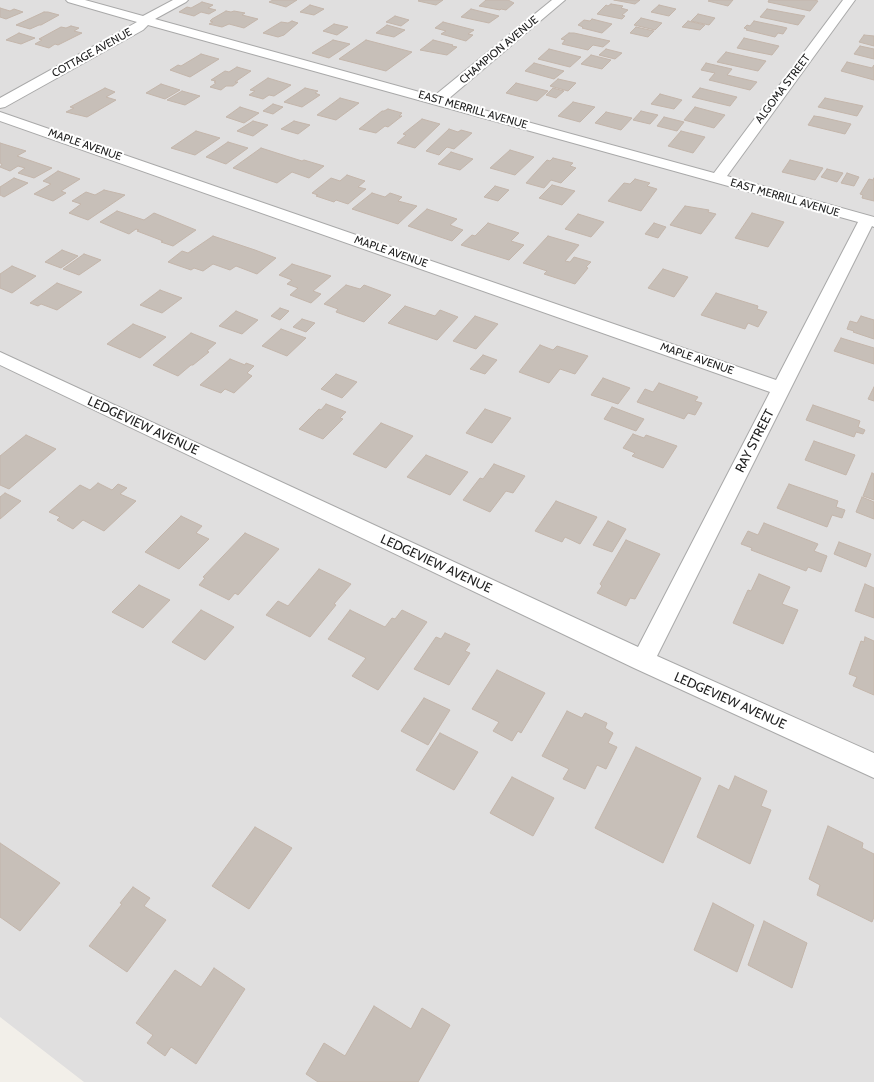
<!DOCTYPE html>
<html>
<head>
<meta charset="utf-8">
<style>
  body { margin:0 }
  canvas { display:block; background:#f2efe9 }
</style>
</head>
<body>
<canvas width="874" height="1082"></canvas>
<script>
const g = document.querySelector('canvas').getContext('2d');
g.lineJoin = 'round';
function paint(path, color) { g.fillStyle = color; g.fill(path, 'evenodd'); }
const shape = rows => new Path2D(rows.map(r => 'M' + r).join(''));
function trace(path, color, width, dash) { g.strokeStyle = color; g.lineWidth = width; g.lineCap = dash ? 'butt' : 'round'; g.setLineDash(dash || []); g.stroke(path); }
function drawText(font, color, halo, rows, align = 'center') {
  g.font = font + ' Cabin,sans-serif'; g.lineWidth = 4; g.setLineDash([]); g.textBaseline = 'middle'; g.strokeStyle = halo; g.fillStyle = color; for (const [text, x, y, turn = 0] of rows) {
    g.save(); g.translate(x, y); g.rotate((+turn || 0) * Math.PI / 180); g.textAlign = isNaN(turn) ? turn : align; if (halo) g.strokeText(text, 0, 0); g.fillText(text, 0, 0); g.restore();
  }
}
const residential = shape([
  [0,0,874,0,874,1082,84,1082,0,1017]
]);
const building = shape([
  [273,0,297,0,286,7,269,2,273,0],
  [419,0,443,0,436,5,418,1,419,0],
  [486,0,508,0,514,3,506,10,501,9,500,10,479,6,486,0],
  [614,0,640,0,635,4,614,0],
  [710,0,733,0,728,6,708,1,710,0],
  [769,0,814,0,818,1,810,11,768,2,769,0],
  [202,2,213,5,208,8,216,10,209,14,201,12,194,16,179,12,187,7,191,8,202,2],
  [611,4,623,6,621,8,628,10,622,15,625,16,622,19,597,14,606,5,608,6,611,4],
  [310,5,324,9,314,15,300,12,310,5],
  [659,5,676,9,669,16,651,12,659,5],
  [0,8,10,11,14,9,23,12,6,19,0,17,0,8],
  [471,9,499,16,489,23,461,17,471,9],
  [767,9,805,16,798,25,760,17,767,9],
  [226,11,231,12,234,11,245,13,242,15,258,19,244,28,229,24,222,27,209,24,213,22,210,21,212,19,226,11],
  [44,12,48,12,59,15,41,25,39,25,30,29,16,25,44,12],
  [698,14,715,18,709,25,691,21,698,14],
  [395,16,409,20,401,26,386,22,395,16],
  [641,18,662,23,655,30,634,25,641,18],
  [592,19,612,24,602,33,582,28,583,27,578,25,584,20,590,21,592,19],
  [292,21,298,23,284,35,278,37,263,33,281,22,288,23,292,21],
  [688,21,705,25,700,30,682,27,688,21],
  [754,21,783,27,787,28,783,34,778,33,775,37,746,30,747,29,744,28,747,25,750,26,754,21],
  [443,22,474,30,468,34,473,35,466,41,441,34,446,31,435,28,443,22],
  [334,24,348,27,337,35,323,31,334,24],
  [387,25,405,30,394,37,376,33,387,25],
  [71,26,79,28,74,31,82,33,58,45,55,44,49,48,35,44,42,40,39,39,61,27,66,28,71,26],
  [636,27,654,31,648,37,630,33,636,27],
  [19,33,35,38,21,44,6,40,19,33],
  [569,33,574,33,610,41,603,47,593,45,588,50,562,44,565,40,561,39,569,33],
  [864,35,874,36,874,46,859,42,864,35],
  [744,38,779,46,772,55,737,48,744,38],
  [333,40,350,44,329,58,312,53,333,40],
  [366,40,412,52,386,71,339,59,366,40],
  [433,40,453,45,452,46,457,47,447,55,420,50,433,40],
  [860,46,874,49,874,59,854,54,860,46],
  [549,49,581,57,570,67,538,59,549,49],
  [606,49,622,53,615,59,599,55,606,49],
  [726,52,766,61,758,71,717,62,726,52],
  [201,54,219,59,190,77,170,70,178,65,181,66,201,54],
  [591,55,611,60,602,69,581,64,591,55],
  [847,62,872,68,874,65,874,80,841,71,847,62],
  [534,63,564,71,554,79,525,71,534,63],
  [706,63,732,69,727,75,757,82,750,90,709,80,715,73,701,70,706,63],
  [237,67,251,71,235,82,238,82,233,86,226,86,221,90,210,87,216,83,214,82,216,81,211,80,225,71,229,72,237,67],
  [268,78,291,85,274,96,269,95,263,99,249,95,255,91,250,90,268,78],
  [558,79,576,83,568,91,550,86,558,79],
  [516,83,548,91,537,101,506,93,516,83],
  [161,84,180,90,165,99,146,93,161,84],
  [105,88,115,92,106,97,116,100,87,117,66,112,74,108,70,107,105,88],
  [305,88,318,91,315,93,320,95,302,107,284,102,305,88],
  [553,88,564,91,556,98,546,95,553,88],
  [700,88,737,97,730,106,692,97,700,88],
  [182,91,200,96,185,105,167,100,182,91],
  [660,94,682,100,674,109,651,104,660,94],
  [340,98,359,103,336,120,317,115,340,98],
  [825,98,863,106,857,116,818,107,825,98],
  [573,102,595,107,580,122,558,116,573,102],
  [273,104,283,107,273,114,263,111,273,104],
  [240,107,259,113,244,123,226,117,240,107],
  [695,107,725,115,714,128,684,120,695,107],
  [388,109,402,113,399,116,402,116,388,127,385,126,376,133,359,129,382,111,384,111,388,109],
  [641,111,658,115,650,124,633,120,641,111],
  [606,112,632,118,621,130,595,123,606,112],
  [814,116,821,117,851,124,845,134,808,125,814,116],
  [664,117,684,122,677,131,657,126,664,117],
  [422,119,440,124,415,148,397,143,406,135,403,134,422,119],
  [253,121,268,125,253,136,237,131,253,121],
  [294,121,310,125,298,134,281,129,294,121],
  [449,129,458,132,461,130,472,133,454,149,447,147,439,155,426,151,449,129],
  [196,131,220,138,195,155,171,148,196,131],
  [681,131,705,137,693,153,668,146,681,131],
  [228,142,248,148,226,164,206,157,228,142],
  [0,143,26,151,17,156,52,168,34,178,18,173,25,168,18,166,10,171,0,167,2,164,0,163,0,143],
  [261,148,302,161,304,160,324,166,309,178,292,172,277,183,233,168,261,148],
  [510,150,534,157,515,175,490,168,510,150],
  [451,152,473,159,460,170,438,164,451,152],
  [553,158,573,163,570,166,576,168,561,183,551,180,544,188,526,183,547,160,550,161,553,158],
  [790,160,823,168,815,180,782,172,790,160],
  [827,169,843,173,837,182,821,177,827,169],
  [58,171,80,179,61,191,66,193,53,201,34,194,51,184,43,181,58,171],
  [847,173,859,177,854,186,841,183,847,173],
  [347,175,365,181,358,187,366,189,348,204,336,200,334,202,316,196,318,195,312,193,331,178,340,181,347,175],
  [14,178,28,183,4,197,0,195,0,187,14,178],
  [874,178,874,201,862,198,863,195,860,194,869,179,873,180,874,178],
  [635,179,650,183,647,186,657,189,641,211,608,201,624,183,630,184,635,179],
  [552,185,575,191,562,205,539,198,552,185],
  [495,186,509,190,498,201,484,197,495,186],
  [104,190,125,195,88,220,69,213,81,204,72,201,86,192,95,195,104,190],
  [372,193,385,197,390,193,402,197,398,201,417,206,398,224,352,209,372,193],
  [685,206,709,210,708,212,716,214,701,234,670,225,685,206],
  [427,209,457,219,450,225,463,230,452,241,408,226,427,209],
  [117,211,144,220,154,213,196,230,173,246,161,242,163,241,137,231,139,230,136,229,129,234,100,222,117,211],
  [752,213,784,222,768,247,735,238,752,213],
  [578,214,604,222,591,237,565,229,578,214],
  [488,223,519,233,511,241,524,245,509,260,461,245,472,235,475,236,488,223],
  [654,223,666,227,658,238,645,234,654,223],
  [213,236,255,250,276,258,257,274,236,266,230,270,213,264,203,271,194,268,191,270,168,262,182,251,188,253,213,236],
  [548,236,579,245,565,261,570,262,574,257,591,262,586,267,588,268,575,284,544,274,547,271,523,263,548,236],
  [62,250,78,256,61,268,45,262,62,250],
  [84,254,101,260,79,275,63,269,84,254],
  [292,264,331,276,313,291,321,294,311,303,290,295,298,288,287,284,292,280,279,275,292,264],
  [12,266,36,276,12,293,0,288,0,274,12,266],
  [663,269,688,277,674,297,648,288,663,269],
  [57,283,82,292,57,310,41,304,38,306,30,303,57,283],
  [346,285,360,289,364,285,391,295,364,322,336,312,338,309,324,304,346,285],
  [160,290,182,298,162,313,140,305,160,290],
  [716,293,758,306,757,309,767,312,758,327,748,323,745,329,701,315,716,293],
  [405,306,435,316,440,310,458,317,437,340,388,323,405,306],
  [280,308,289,311,280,320,271,316,280,308],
  [236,311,258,320,242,334,219,326,236,311],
  [475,316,498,324,476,349,453,341,475,316],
  [861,316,874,320,874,339,853,332,854,331,847,329,850,321,857,323,861,316],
  [302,319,315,323,306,332,293,327,302,319],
  [133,324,166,337,140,358,107,344,133,324],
  [281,329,306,338,287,356,262,346,281,329],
  [191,333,216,343,207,351,209,352,193,365,191,365,178,376,153,365,191,333],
  [841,338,874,348,874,364,834,351,841,338],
  [540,345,553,350,557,346,588,356,575,374,560,369,549,383,519,372,540,345],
  [483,355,497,360,485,374,470,369,483,355],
  [230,359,245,365,246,363,254,366,247,373,252,376,234,393,225,389,221,393,200,385,230,359],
  [336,374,357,382,342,398,321,389,336,374],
  [603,378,630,388,618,404,591,395,603,378],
  [659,383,698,397,695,401,702,403,695,415,688,413,684,419,637,402,645,389,653,392,659,383],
  [874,387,874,401,868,399,874,387],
  [326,404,346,412,340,418,343,419,323,439,299,429,319,409,321,410,326,404],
  [813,405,860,421,858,427,865,430,863,434,856,432,854,437,806,420,813,405],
  [612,407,644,419,636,431,604,419,612,407],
  [485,409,511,418,492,443,466,433,485,409],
  [381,423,413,436,386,468,353,454,381,423],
  [633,434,644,438,646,435,677,446,663,468,632,456,635,453,623,448,633,434],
  [26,435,56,449,9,489,0,485,0,456,26,435],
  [814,441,855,455,846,475,805,460,814,441],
  [426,455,468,472,450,495,407,477,426,455],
  [494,464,525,476,513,493,506,491,490,512,463,500,480,478,483,479,494,464],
  [872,473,874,474,874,500,863,496,872,473],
  [98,483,112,490,118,484,127,488,120,494,136,501,104,531,83,520,73,529,57,520,60,517,49,512,80,485,90,490,98,483],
  [789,484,838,501,836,507,845,510,842,518,832,515,827,527,777,508,789,484],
  [5,493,21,501,0,519,0,497,5,493],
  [862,497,874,502,874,519,856,512,862,497],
  [556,501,597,517,580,544,565,537,562,542,535,531,556,501],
  [181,516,202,526,196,533,209,539,179,569,145,552,181,516],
  [608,521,626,529,612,552,593,545,608,521],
  [764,523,818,544,814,551,827,556,821,572,808,567,806,571,751,550,752,548,741,544,748,531,758,535,764,523],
  [245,533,279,549,238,595,235,593,229,600,199,585,205,578,203,577,245,533],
  [626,540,660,554,635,599,630,598,626,606,597,593,602,586,600,584,626,540],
  [839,542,871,554,866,567,834,554,839,542],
  [319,569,351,584,334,604,336,605,310,637,266,615,278,601,288,606,319,569],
  [759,574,790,587,782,604,798,610,783,644,733,623,748,590,751,591,759,574],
  [865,584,874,588,874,618,855,611,865,584],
  [139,585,170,600,143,628,112,612,139,585],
  [201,610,234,627,205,660,172,642,201,610],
  [350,610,385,627,392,618,395,619,402,610,427,622,378,690,352,676,366,658,328,639,350,610],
  [445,633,470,644,465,651,470,653,449,685,414,669,436,637,441,639,445,633],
  [865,637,874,641,874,695,853,686,857,677,849,674,861,641,864,642,865,637],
  [497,670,545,693,521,733,518,731,512,741,493,731,499,722,472,709,497,670],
  [424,698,450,710,428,745,401,731,424,698],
  [567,711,582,718,585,713,607,723,605,728,613,733,608,743,617,747,606,769,597,765,585,789,563,779,569,769,542,756,567,711],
  [440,733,478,752,454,790,416,770,440,733],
  [636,747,701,778,663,863,595,828,636,747],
  [735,776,767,791,761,806,771,810,750,864,697,837,719,785,729,790,735,776],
  [512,777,554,798,533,836,490,813,512,777],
  [828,826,863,843,862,848,874,854,874,917,872,922,817,895,820,885,809,879,828,826],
  [255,827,292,848,249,909,212,886,255,827],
  [0,843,60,883,20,931,0,917,0,843],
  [133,887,150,898,144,906,166,920,127,972,89,946,122,904,120,903,133,887],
  [713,903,754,925,737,972,694,950,713,903],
  [764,921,807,943,792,988,748,965,764,921],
  [214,968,245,989,196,1064,171,1047,165,1056,147,1043,153,1035,136,1023,175,970,201,987,214,968],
  [374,1006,411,1029,422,1008,450,1025,418,1082,318,1082,306,1074,324,1043,345,1056,374,1006]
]);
const minor = shape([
  [66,0,85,0,143,16,173,0,188,0,186,2,155,19,434,96,552,0,565,0,447,100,714,173,843,0,855,0,727,176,874,217,874,227,872,226,657,656,874,753,874,778,634,668,0,365,0,352,638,647,770,392,0,121,0,112,776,380,858,222,148,25,143,30,5,107,0,108,0,98,137,22,68,2,66,0]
]);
const farStreetnames = [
  ["CHAMPION AVENUE",499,50,-40],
  ["COTTAGE AVENUE",92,53,-29],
  ["ALGOMA STREET",783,89,-53],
  ["EAST MERRILL AVENUE",473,110,16],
  ["MAPLE AVENUE",85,145,19],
  ["EAST MERRILL AVENUE",785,198,16],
  ["MAPLE AVENUE",391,252,19],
  ["MAPLE AVENUE",697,359,19]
];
const streetNames = [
  ["LEDGEVIEW AVENUE",143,426,25],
  ["RAY STREET",755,441,-63],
  ["LEDGEVIEW AVENUE",436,564,25],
  ["LEDGEVIEW AVENUE",730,701,24]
];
paint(residential, '#e0dfdf');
paint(building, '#c7bfb8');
trace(building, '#c4b6ab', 1);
trace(minor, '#a9a9a9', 2);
paint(minor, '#fff');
drawText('11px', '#222', '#fff', farStreetnames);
drawText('13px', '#222', '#fff', streetNames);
</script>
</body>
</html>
